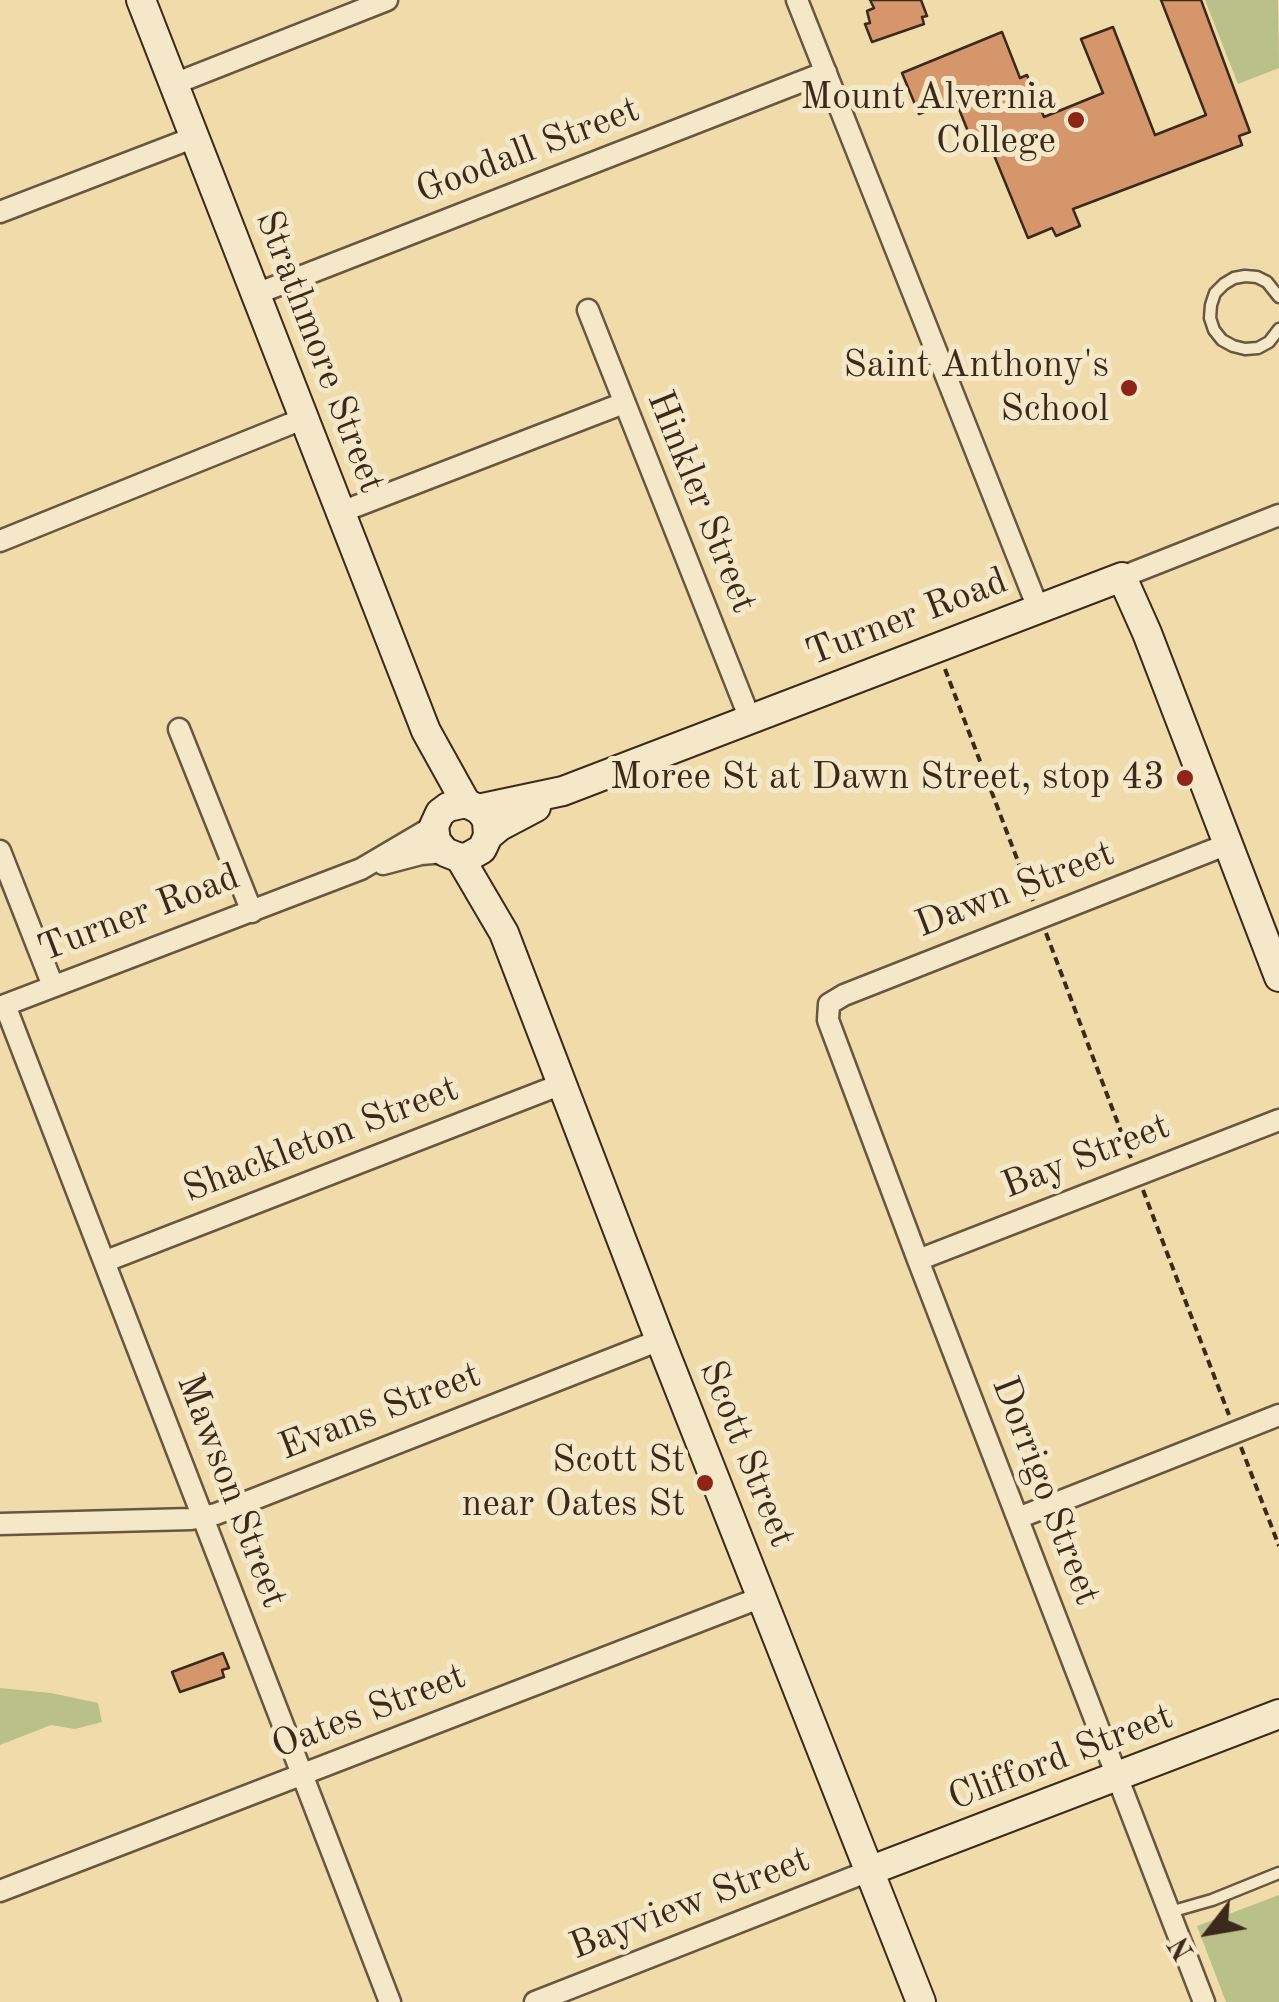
<!DOCTYPE html>
<html>
<head>
<meta charset="utf-8">
<style>
  body { margin:0 }
  #map { position:relative; width:1279px; height:2002px; overflow:hidden; background:#efdcaa; font-family:"Old Standard TT",serif }
  canvas { display:block }
  .north { position:absolute; left:1159px; top:1882px; width:100px; height:100px; -webkit-text-stroke:8px #f5e8c8; paint-order:stroke; rotate:239deg; font-size:28px; font-weight:700; line-height:40px; text-align:center; color:#3c291c }
  .north::after { content:''; display:block; margin:auto; width:35px; height:45px; background:#3c291c; clip-path:polygon(50% 0,100% 100%,50% 72%,0 100%) }
</style>
</head>
<body>
<div id="map">
<canvas width="1279" height="2002"></canvas>
<div class="north">N</div>
</div>
<script>
const g = document.querySelector('canvas').getContext('2d');
g.lineJoin = 'round';
function paint(path, color) { g.fillStyle = color; g.fill(path, 'evenodd'); }
const shape = rows => new Path2D(rows.map(r => 'M' + r).join(''));
function trace(path, color, width, dash) { g.strokeStyle = color; g.lineWidth = width; g.lineCap = dash ? 'butt' : 'round'; g.setLineDash(dash || []); g.stroke(path); }
function drawText(font, color, halo, rows, align = 'center') {
  g.font = font + ' "Old Standard TT",serif'; g.lineWidth = 10; g.setLineDash([]); g.textBaseline = 'middle'; g.strokeStyle = halo; g.fillStyle = color; for (const [text, x, y, turn = 0] of rows) {
    g.save(); g.translate(x, y); g.rotate((+turn || 0) * Math.PI / 180); g.textAlign = isNaN(turn) ? turn : align; if (halo) g.strokeText(text, 0, 0); g.fillText(text, 0, 0); g.restore();
  }
}
const green = shape([
  [1205,0,1278,0,1279,68,1238,84],
  [0,1688,51,1693,98,1703,102,1722,75,1729,51,1725,0,1745],
  [1279,1895,1279,2002,1226,2002,1197,1926]
]);
const building = shape([
  [870,0,921,0,927,16,922,17,924,24,872,42,865,24,870,23,867,11,874,8,870,0],
  [1161,0,1201,0,1250,132,1239,136,1242,145,1073,209,1080,226,1056,236,1052,228,1028,238,989,143,975,149,955,99,919,114,902,73,1002,32,1020,78,1027,75,1044,117,1103,93,1081,39,1113,27,1155,135,1206,115,1161,0],
  [223,1653,229,1668,222,1670,224,1677,180,1692,172,1672,223,1653]
]);
const path = shape([
  [945,669,1033,901],
  [1046,933,1131,1158],
  [1143,1190,1229,1415],
  [1241,1447,1279,1546]
]);
const lane = shape([
  [1279,297,1267,282,1257,277,1245,276,1234,278,1224,284,1215,293,1211,305,1210,318,1214,330,1222,340,1233,346,1245,349,1258,348,1269,342,1279,329],
  [1170,1912,1212,1900,1279,1873]
]);
const street = shape([
  [797,0,1038,608],
  [174,84,387,0],
  [0,212,195,137],
  [256,294,826,72],
  [588,310,750,719],
  [341,512,624,403],
  [0,541,305,418],
  [1122,577,1279,515],
  [179,729,252,912],
  [0,851,53,986],
  [383,864,421,854,445,852],
  [5,1005,390,2002],
  [0,1007,361,869,434,826],
  [918,1260,1279,1120],
  [106,1261,562,1084],
  [1018,1518,1279,1415],
  [0,1524,191,1519,216,1514,660,1340],
  [0,1891,762,1597],
  [535,2002,869,1871],
  [1204,2002,918,1260,828,1020,829,1004,844,995,1228,844]
]);
const secondary = shape([
  [141,0,426,731,466,803],
  [478,809,563,791,1122,577,1147,633,1279,977],
  [488,836,487,821,483,814,478,809,466,803,448,807,440,813,434,826,436,841,445,852,460,858,468,857,482,849,488,836,500,826,536,807],
  [460,858,504,933,660,1340,921,2002],
  [869,1871,1279,1714]
]);
const markers = [
  [1076,120,10,"#8f2418"],
  [1129,388,10,"#8f2418"],
  [1185,778,10,"#8f2418"],
  [705,1483,10,"#8f2418"]
];
const poiNames = [
  ["Mount Alvernia",1056,98],
  ["College",1056,142],
  ["Saint Anthony's",1109,366],
  ["School",1109,410],
  ["Moree St at Dawn Street, stop 43",1165,778],
  ["Scott St",685,1461],
  ["near Oates St",685,1505]
];
const streetNames = [
  ["Goodall Street",528,151,-21],
  ["Strathmore Street",319,352,69],
  ["Hinkler Street",701,502,68],
  ["Turner Road",907,618,-21],
  ["Dawn Street",1015,890,-21],
  ["Turner Road",139,914,-21],
  ["Shackleton Street",321,1140,-21],
  ["Bay Street",1086,1157,-21],
  ["Evans Street",380,1412,-21],
  ["Scott Street",746,1454,68],
  ["Mawson Street",231,1491,69],
  ["Dorrigo Street",1045,1491,69],
  ["Oates Street",369,1712,-21],
  ["Clifford Street",1061,1758,-21],
  ["Bayview Street",690,1904,-21]
];
paint(green, '#b9c089');
paint(building, '#d4966a');
trace(building, '#3c291c', 2.5);
trace(lane, '#695640', 15);
trace(street, '#695640', 25);
trace(secondary, '#3c291c', 32);
trace(path, '#3c291c', 4, [8, 5]);
trace(lane, '#f5e8c8', 10);
trace(street, '#f5e8c8', 20);
trace(secondary, '#f5e8c8', 28);
for (const [x, y, r, color] of markers) { const dot = new Path2D(); dot.arc(x, y, r, 0, 2 * Math.PI); g.fillStyle = color; g.fill(dot); trace(dot, '#f5e8c8', 4); }
drawText('38px', '#3c291c', '#f5e8c8', poiNames, 'right');
drawText('38px', '#3c291c', '#f5e8c8', streetNames);
</script>
</body>
</html>
